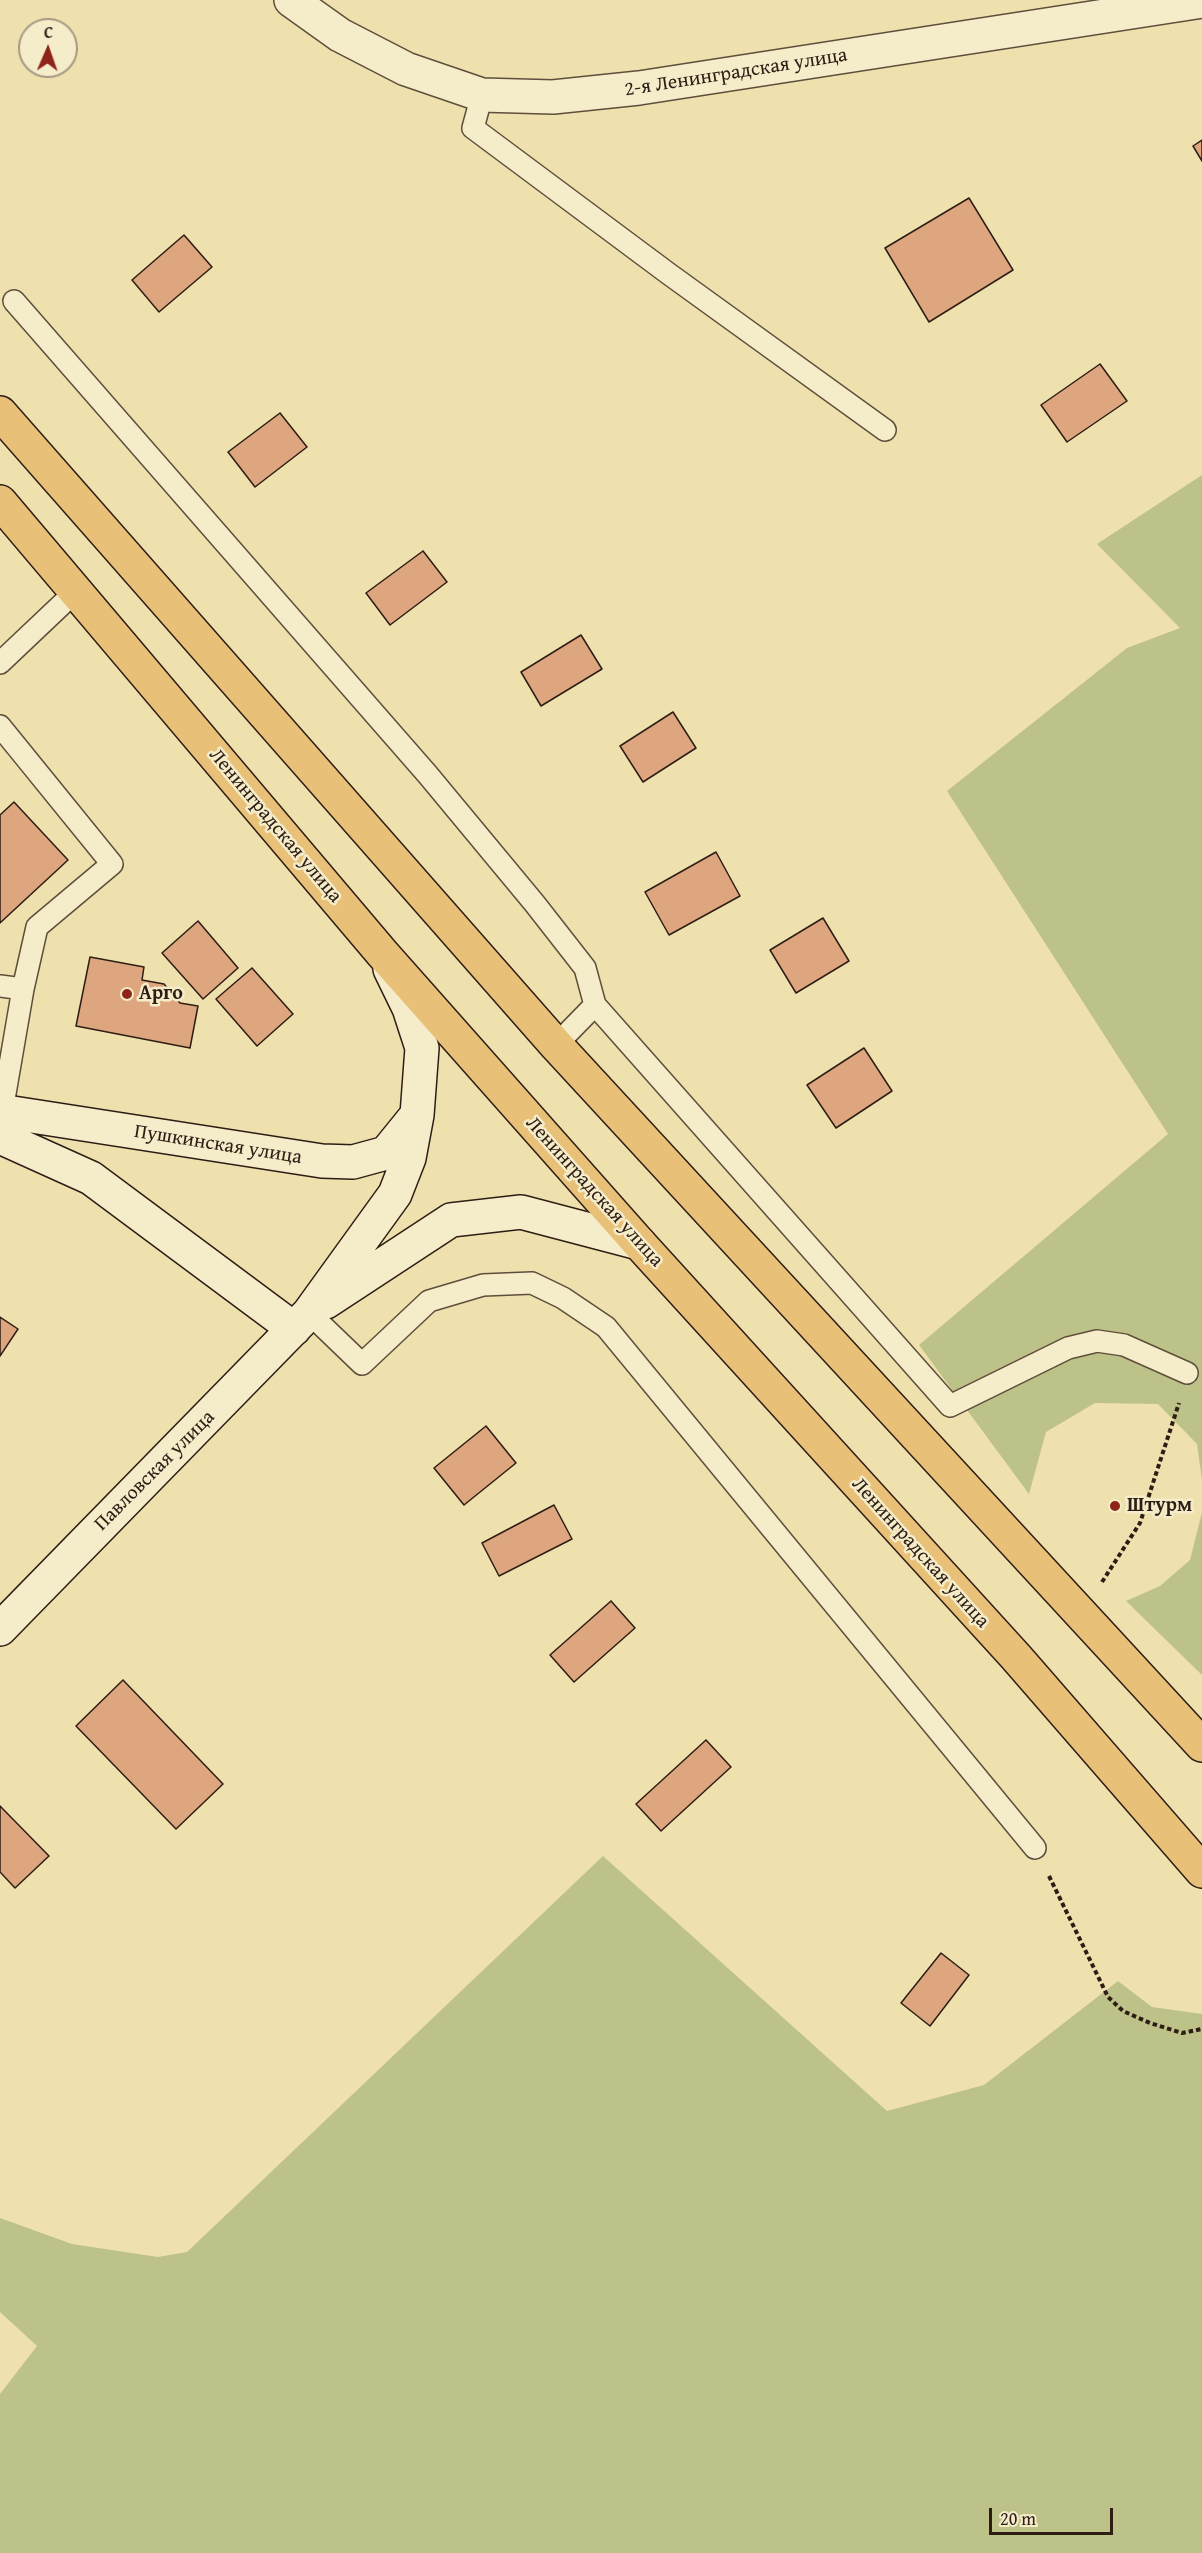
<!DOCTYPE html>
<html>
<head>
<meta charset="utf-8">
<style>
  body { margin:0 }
  #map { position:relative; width:1202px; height:2553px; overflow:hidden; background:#efe1ae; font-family:"Gentium Book Plus",serif }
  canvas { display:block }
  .north { position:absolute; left:18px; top:18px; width:60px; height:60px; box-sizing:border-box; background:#f5ecca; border:2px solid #a59982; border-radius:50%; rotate:2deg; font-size:16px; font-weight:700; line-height:24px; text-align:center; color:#2e1d15 }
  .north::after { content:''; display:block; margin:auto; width:21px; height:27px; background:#8f2418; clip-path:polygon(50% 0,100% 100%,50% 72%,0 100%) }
  .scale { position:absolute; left:989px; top:2508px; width:124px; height:27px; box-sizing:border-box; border:3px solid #2e1d15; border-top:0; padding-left:8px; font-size:18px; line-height:21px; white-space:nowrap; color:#2e1d15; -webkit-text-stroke:4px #f5ecca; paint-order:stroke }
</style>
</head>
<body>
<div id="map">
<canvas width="1202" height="2553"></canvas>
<div class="north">С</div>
<div class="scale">20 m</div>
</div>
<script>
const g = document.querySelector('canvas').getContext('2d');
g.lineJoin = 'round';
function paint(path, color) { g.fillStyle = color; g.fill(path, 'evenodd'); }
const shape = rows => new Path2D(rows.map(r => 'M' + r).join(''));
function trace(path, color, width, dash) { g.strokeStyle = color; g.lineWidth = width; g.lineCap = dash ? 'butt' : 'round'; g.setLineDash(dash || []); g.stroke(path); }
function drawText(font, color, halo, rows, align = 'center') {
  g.font = font + ' "Gentium Book Plus",serif'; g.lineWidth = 5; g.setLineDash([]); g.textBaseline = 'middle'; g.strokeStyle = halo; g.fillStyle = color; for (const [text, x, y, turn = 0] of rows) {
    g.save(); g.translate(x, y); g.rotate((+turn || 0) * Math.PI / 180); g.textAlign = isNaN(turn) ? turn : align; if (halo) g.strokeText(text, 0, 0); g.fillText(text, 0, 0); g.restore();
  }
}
const green = shape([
  [1202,475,1202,1480,1197,1444,1158,1404,1095,1403,1046,1432,1029,1494,919,1345,1168,1134,947,791,1127,648,1180,628,1097,544],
  [1202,1512,1202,1675,1126,1601,1160,1586,1190,1560],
  [603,1856,887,2111,984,2085,1118,1981,1152,2007,1202,2014,1202,2553,0,2553,0,2394,37,2346,0,2312,0,2218,72,2244,158,2257,187,2252]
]);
const building = shape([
  [1202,140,1202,161,1193,146,1202,140],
  [969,198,1013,270,929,322,885,248,969,198],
  [184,235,212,267,159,312,132,280,184,235],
  [1100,364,1127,401,1067,442,1041,405,1100,364],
  [280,413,307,447,255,487,228,452,280,413],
  [423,551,447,582,390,625,366,593,423,551],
  [581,635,602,669,541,706,521,672,581,635],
  [673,712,696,748,643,782,620,746,673,712],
  [14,802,68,860,0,923,0,815,14,802],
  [716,852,740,896,669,935,645,892,716,852],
  [823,918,849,961,796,993,770,950,823,918],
  [198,921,238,968,203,999,162,953,198,921],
  [90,957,144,967,142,980,164,984,180,1003,198,1006,190,1048,76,1026,90,957],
  [252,968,293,1014,257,1046,216,999,252,968],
  [864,1048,892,1091,836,1128,807,1085,864,1048],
  [0,1317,18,1329,0,1356,0,1317],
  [486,1426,516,1463,464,1505,434,1468,486,1426],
  [554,1505,572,1539,499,1576,482,1543,554,1505],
  [611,1601,635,1628,574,1682,550,1655,611,1601],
  [123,1680,223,1784,176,1829,76,1726,123,1680],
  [706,1740,731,1767,661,1831,636,1804,706,1740],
  [0,1806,49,1856,15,1888,0,1872,0,1806],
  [941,1953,969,1975,930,2026,901,2003,941,1953]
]);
const path = shape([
  [1102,1582,1140,1523,1179,1403],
  [1049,1876,1108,1997,1123,2011,1150,2023,1182,2033,1202,2029]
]);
const service = shape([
  [482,95,473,128,669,274,885,430],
  [14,301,428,775,535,904,585,968,595,1005],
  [0,663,76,591],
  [0,726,112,864,37,927,23,989,2,1111],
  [0,986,23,989],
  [556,1045,595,1005,950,1406,1068,1348,1097,1341,1124,1345,1187,1373],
  [309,1313,362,1364,429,1301,483,1285,532,1283,563,1298,606,1327,1035,1848]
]);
const minor = shape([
  [291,0,340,35,406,69,482,95,553,97,639,88,1202,1]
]);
const secondary = shape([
  [0,1111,322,1161,353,1162,386,1153,416,1116],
  [0,1137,91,1178,294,1329],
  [326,1302,451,1220,521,1212,639,1243],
  [0,1629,309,1313,395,1194,409,1158,417,1115,422,1048,409,1008,390,969]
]);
const trunk = shape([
  [0,413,556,1045,1202,1745],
  [0,502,382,953,639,1243,1016,1657,1202,1871]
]);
const markers = [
  [127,994,6,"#8f2418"],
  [1115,1506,6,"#8f2418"]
];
const streetNames = [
  ["2-я Ленинградская улица",736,73,-9],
  ["Ленинградская улица",275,826,50],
  ["Пушкинская улица",218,1145,9],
  ["Ленинградская улица",594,1192,48],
  ["Павловская улица",155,1471,-45],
  ["Ленинградская улица",920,1553,48]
];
const poiNames = [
  ["Арго",139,994],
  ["Штурм",1127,1506]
];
paint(green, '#bdc288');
paint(building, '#dda67e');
trace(building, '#2e1d15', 1.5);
trace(service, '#5e4e3b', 24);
trace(minor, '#5e4e3b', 36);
trace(secondary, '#2e1d15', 36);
trace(trunk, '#2e1d15', 36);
trace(path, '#2e1d15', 4, [4.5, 3]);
trace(service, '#f5ecca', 21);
trace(minor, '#f5ecca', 33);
trace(secondary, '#f5ecca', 33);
trace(trunk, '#e8c077', 33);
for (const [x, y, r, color] of markers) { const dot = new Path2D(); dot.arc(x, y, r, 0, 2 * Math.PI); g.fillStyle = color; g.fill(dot); trace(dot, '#f5ecca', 2); }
drawText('20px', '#2e1d15', '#f5ecca', streetNames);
drawText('bold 20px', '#2e1d15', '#f5ecca', poiNames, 'left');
</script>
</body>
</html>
